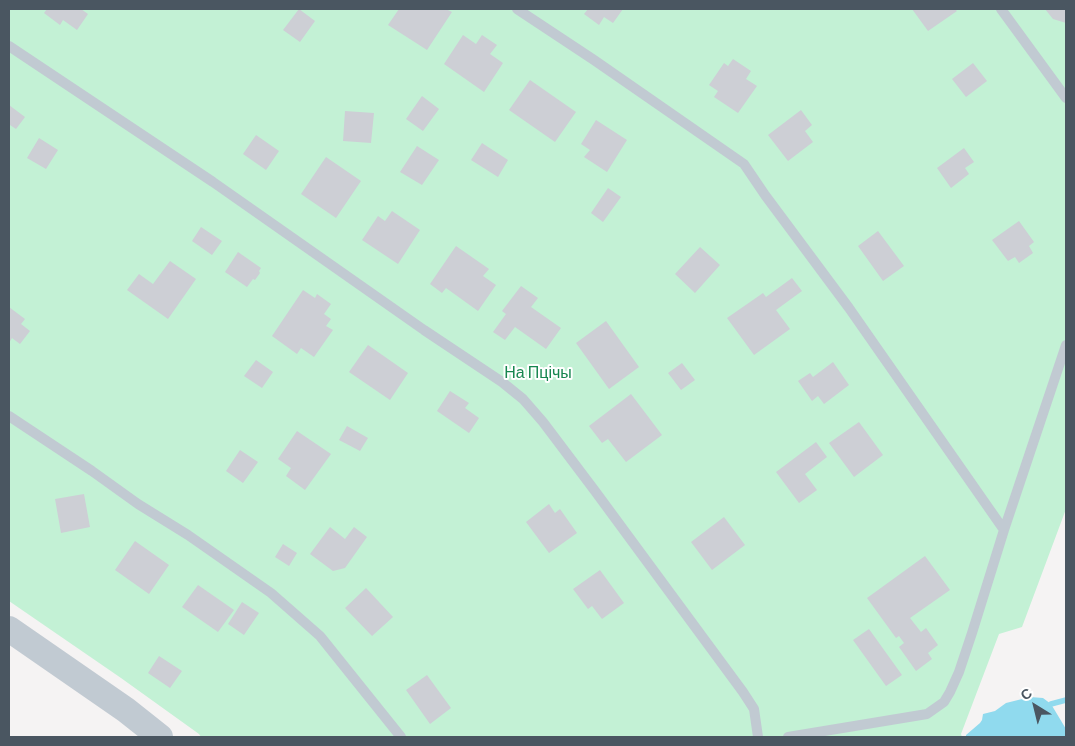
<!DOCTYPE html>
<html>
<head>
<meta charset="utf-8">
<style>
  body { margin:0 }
  #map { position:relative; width:1075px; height:746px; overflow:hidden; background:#f5f3f3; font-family:Barlow,sans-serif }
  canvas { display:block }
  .frame { position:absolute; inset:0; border:10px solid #4a5661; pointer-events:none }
  .north { position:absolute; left:1010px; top:681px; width:50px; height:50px; -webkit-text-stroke:4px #fff; paint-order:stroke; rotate:324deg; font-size:14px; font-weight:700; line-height:20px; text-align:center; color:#4a5661 }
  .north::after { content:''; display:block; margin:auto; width:18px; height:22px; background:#4a5661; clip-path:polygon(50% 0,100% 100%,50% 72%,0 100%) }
</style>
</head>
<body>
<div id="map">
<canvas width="1075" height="746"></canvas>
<div class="frame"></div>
<div class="north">С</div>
</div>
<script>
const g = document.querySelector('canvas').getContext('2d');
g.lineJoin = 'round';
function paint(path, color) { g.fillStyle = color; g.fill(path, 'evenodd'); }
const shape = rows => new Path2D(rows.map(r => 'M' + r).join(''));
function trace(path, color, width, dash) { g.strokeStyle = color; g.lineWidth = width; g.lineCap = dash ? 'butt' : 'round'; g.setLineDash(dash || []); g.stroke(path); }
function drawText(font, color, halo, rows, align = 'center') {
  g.font = font + ' Barlow,sans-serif'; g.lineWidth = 4; g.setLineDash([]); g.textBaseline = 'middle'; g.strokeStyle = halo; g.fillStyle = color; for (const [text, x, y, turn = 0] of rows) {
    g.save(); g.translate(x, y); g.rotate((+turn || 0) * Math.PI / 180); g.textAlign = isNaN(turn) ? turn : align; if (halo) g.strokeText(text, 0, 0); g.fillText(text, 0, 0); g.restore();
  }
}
const green = shape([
  [9,9,1066,9,1066,509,1022,627,999,634,961,734,962,737,201,737,199,734,121,678,9,601]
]);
const water = shape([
  [1030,697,1043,698,1051,704,1066,729,1066,737,966,737,966,735,980,723,982,720,983,714,995,711,1006,703]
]);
const stream = shape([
  [1051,704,1066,700]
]);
const building = shape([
  [47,9,81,9,88,14,77,30,63,20,60,25,44,13],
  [299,9,315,21,300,42,283,30],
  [399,9,446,9,452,12,427,50,388,25],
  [588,9,623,9,613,23,604,17,599,25,584,14],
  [912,9,955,9,957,11,928,31],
  [1045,9,1066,9,1066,23,1053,19],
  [463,35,476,44,482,35,497,45,490,54,503,63,484,92,444,64],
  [733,59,751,71,746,79,757,86,738,113,714,97,718,91,709,85,724,63,728,66],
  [973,63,987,81,966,97,952,79],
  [530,80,576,112,555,142,509,110],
  [422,96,439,109,423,131,406,119],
  [9,105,25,117,16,129,10,125,9,127],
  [801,110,812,125,805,131,813,142,788,161,768,135],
  [345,111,374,113,371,143,343,141],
  [596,120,627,140,607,172,584,157,590,150,581,144],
  [256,135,279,151,266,170,243,154],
  [39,138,58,150,46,169,27,158],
  [482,143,508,160,498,177,471,160],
  [417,146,439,160,422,185,400,172],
  [964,148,974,162,965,168,969,174,951,188,937,168],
  [326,157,361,181,336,218,301,194],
  [608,188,621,197,603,222,591,213],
  [392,211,420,230,398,264,362,240,378,216,385,221],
  [1019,221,1034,242,1029,246,1033,253,1019,263,1015,257,1008,261,992,240],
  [201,227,222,241,212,255,192,241],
  [878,231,904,266,883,281,858,246],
  [456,246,489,269,483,276,496,285,478,311,446,288,442,293,430,284],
  [700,247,720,265,695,293,675,274],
  [238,252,261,268,259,271,260,273,255,280,253,279,247,287,225,272],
  [170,261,196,279,168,319,127,290,139,274,153,284],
  [792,278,802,291,776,310,790,329,754,355,727,318,763,293,766,297],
  [521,286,538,298,531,307,561,328,546,349,515,327,505,340,493,332,506,314,502,311],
  [303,290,315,298,317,294,331,304,324,314,331,319,326,326,333,330,314,357,301,348,297,354,272,336],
  [9,307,25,319,21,324,30,331,20,344,12,338,9,343],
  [606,321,639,367,609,389,576,343],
  [368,345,408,373,390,400,349,372],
  [256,360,273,372,262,388,244,376],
  [833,362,849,385,824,404,818,396,812,401,798,381,810,373,813,377],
  [682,363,695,380,681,390,668,373],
  [450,391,469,403,465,408,479,418,469,433,437,411],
  [631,394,662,435,626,462,608,439,602,443,589,426],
  [859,422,883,455,854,477,829,443],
  [347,426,368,438,360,451,339,440],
  [297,431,331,454,305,490,286,476,291,468,278,459],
  [816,442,827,457,805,474,817,490,799,503,776,472],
  [240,450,258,462,243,483,226,471],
  [84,494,90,527,61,533,55,499],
  [549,504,555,513,560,509,577,533,549,553,526,522],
  [724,517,745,545,712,570,691,542],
  [330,527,345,539,354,527,367,537,345,568,333,571,310,554],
  [135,541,169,565,149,594,115,570],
  [283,544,297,553,289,566,275,557],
  [925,556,950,590,910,618,921,632,926,628,938,645,928,653,932,659,916,671,899,647,904,643,899,636,896,638,867,598],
  [600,570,624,603,602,619,592,606,588,609,573,589],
  [198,585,234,610,218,632,182,607],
  [366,588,393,617,372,636,345,608],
  [242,602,259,613,244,635,228,624],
  [869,629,902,675,886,686,853,640],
  [159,656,182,671,170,688,148,673],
  [427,675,451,708,430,724,406,690]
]);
const service = shape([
  [517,9,594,60,744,164,765,195,849,308,1004,530],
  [1001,9,1066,98],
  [9,46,213,182,424,330,502,382,523,399,543,422,595,491,743,692,754,709,758,737],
  [9,416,92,471,138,504,188,535,271,593,320,636,401,737],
  [788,737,927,714,944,702,950,692,959,672,972,633,1004,530,1066,345]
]);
const tertiary = shape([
  [9,629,126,710,160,737]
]);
const parkNames = [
  ["На Пцічы",538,373]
];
paint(green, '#c3f1d5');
paint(water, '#90daee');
trace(stream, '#90daee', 5.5);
paint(building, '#cdcfd5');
trace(service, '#c1cad2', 10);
trace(tertiary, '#c1cad2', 26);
drawText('16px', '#17864f', '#fff', parkNames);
</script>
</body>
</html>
